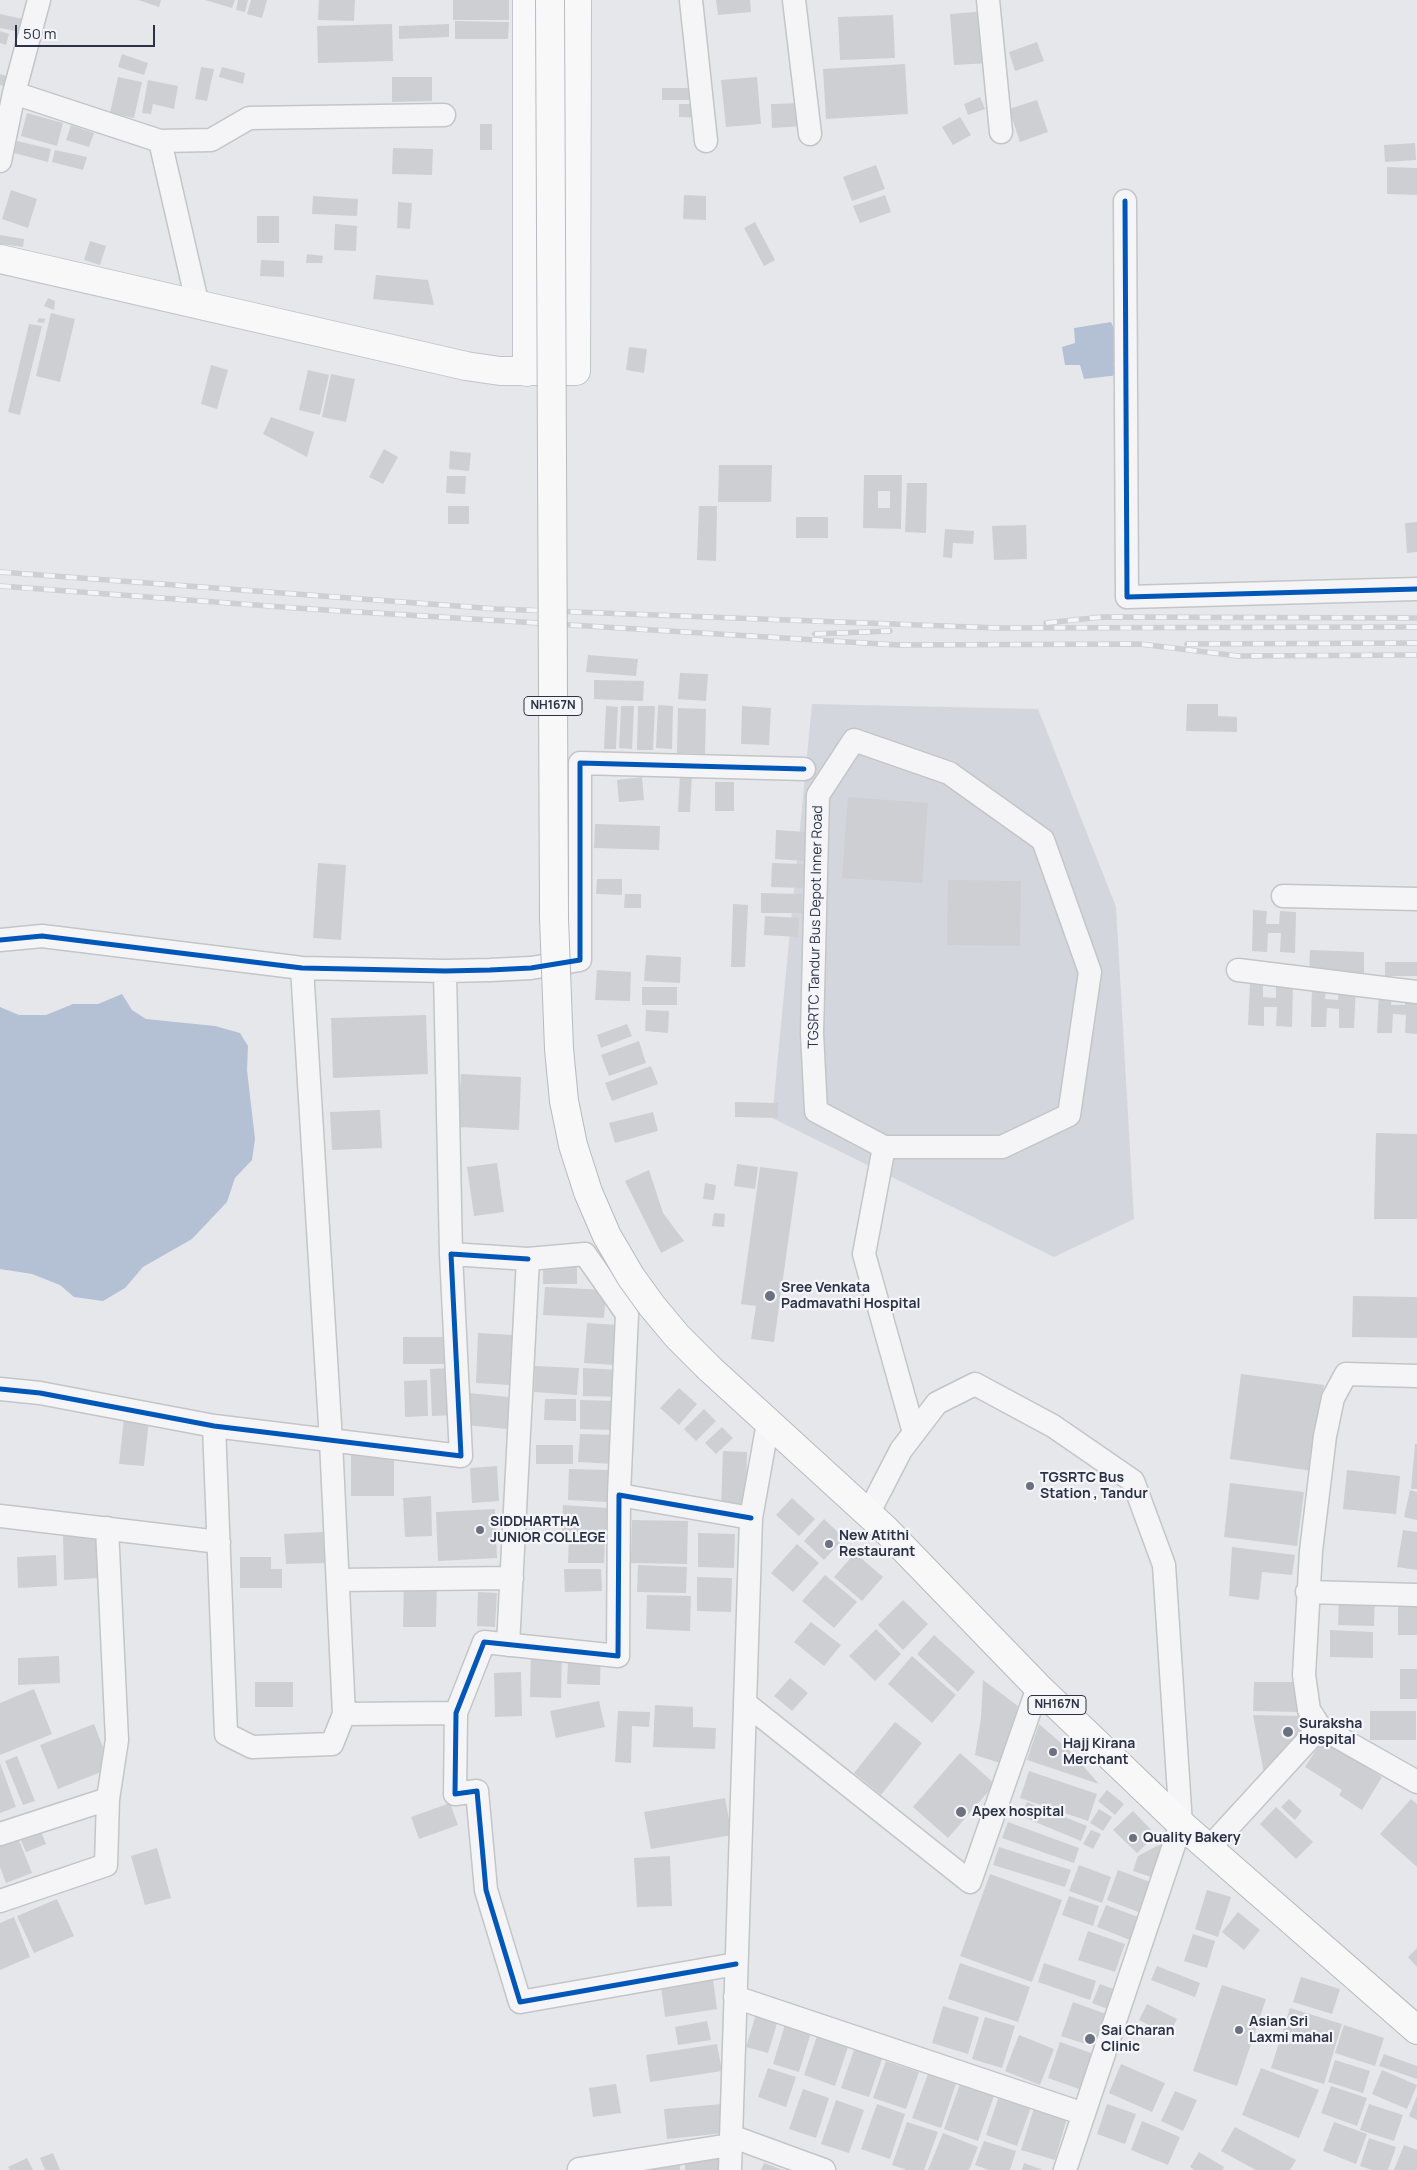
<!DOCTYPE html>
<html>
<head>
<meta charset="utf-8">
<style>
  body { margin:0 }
  #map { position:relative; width:1417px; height:2170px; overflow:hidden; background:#e6e7ea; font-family:Manrope,sans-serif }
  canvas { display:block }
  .scale { position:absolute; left:15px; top:25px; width:140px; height:22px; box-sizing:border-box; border:2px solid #2b3245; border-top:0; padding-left:6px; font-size:15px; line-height:18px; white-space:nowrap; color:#2b3245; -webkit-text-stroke:4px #f4f5f9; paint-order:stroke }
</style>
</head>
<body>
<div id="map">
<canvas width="1417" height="2170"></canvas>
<div class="scale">50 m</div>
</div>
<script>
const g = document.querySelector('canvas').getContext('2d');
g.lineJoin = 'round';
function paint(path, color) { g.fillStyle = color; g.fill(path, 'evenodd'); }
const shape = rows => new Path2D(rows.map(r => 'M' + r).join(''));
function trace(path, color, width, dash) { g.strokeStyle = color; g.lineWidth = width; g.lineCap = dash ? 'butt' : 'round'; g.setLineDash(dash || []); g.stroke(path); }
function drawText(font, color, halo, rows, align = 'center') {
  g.font = font + ' Manrope,sans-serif'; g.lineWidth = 4.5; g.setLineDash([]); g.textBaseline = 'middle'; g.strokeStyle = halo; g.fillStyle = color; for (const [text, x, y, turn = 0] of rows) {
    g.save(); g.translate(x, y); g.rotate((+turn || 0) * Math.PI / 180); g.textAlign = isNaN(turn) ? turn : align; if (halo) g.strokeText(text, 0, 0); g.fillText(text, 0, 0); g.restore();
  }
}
const built = shape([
  [812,704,1038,709,1116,907,1134,1219,1054,1257,772,1118]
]);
const water = shape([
  [1111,322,1128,360,1113,363,1119,375,1084,379,1080,365,1065,365,1062,347,1075,343,1074,328],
  [122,994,132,1010,146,1019,215,1026,240,1033,248,1046,247,1070,255,1139,252,1160,235,1178,227,1202,192,1239,143,1267,125,1288,103,1301,74,1297,60,1285,32,1274,0,1269,0,1007,19,1015,46,1015,73,1004,98,1004]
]);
const building = shape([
  [138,0,161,0,159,7],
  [205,0,235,0,232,8],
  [238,0,248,0,245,12,236,10],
  [251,0,267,0,262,18,247,14],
  [319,0,355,0,354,21,318,20],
  [453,0,509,0,509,20,453,20],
  [716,0,750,0,751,12,718,15],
  [986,11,990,63,954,65,950,14],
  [0,14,23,19,20,32,0,28],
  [893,15,895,58,840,60,838,17],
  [455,21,509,22,508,39,455,39],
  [392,24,393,61,318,63,317,26],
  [449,24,449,37,399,39,399,26],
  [0,31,9,34,6,45,0,43],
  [1037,42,1044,61,1015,71,1009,52],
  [122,54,148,63,144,75,118,67],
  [905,64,908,114,826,119,823,69],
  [201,67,214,69,207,101,195,99],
  [222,67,245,73,243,84,219,77],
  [0,74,13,78,10,88,0,85],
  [118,77,142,82,134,118,110,113],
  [392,77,432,77,432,101,392,102],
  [757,77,761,124,726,127,721,80],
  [148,80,178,86,174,109,153,104,151,114,142,113],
  [662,88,703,88,703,100,662,100],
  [980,97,985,109,968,115,964,104],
  [1037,100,1048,132,1020,142,1009,109],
  [801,103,803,126,772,128,771,104],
  [679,104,704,104,704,118,679,117],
  [27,113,63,123,57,146,21,136],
  [960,117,971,135,953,145,942,127],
  [480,124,492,124,492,150,480,150],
  [71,125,94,133,89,147,66,140],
  [17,141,51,149,48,162,14,153],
  [1415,143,1416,160,1385,162,1384,145],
  [393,148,433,149,432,175,392,174],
  [55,150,87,157,83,170,52,162],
  [876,165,885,189,852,201,843,177],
  [1387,167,1417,168,1417,195,1387,194],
  [11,190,37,199,28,228,2,219],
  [684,195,706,196,706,220,683,219],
  [885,195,891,212,860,223,853,206],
  [313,196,358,199,357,216,312,214],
  [398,202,412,203,410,229,397,228],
  [257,216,279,216,279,243,257,243],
  [755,222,775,260,764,266,744,228],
  [335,224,357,226,356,251,334,250],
  [0,235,24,239,23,247,0,244],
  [90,241,106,246,100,265,84,260],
  [307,254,323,256,322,263,306,263],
  [261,260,284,261,284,277,260,276],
  [376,275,428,280,434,305,373,299],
  [48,298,55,301,54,310,44,306],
  [51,313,75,319,60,382,36,376],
  [39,318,45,319,44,323,37,322],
  [29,324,42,326,20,415,8,412],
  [629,347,647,349,644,373,626,370],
  [211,365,228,370,217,409,201,404],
  [308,370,329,375,320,415,299,410],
  [331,374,355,379,346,422,322,417],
  [271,417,314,432,307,457,263,434],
  [384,449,398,457,383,484,369,477],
  [450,451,471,453,469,471,449,469],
  [719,465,772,465,771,502,718,502],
  [864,475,902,475,901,529,863,528],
  [878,491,890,491,890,508,878,508],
  [447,476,466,476,465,494,446,493],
  [907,483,927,483,926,533,905,532],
  [448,506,469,506,469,524,448,524],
  [699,506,717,506,716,561,697,560],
  [796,517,828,517,828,538,796,538],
  [1417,522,1417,552,1407,553,1405,523],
  [1026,525,1027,559,994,560,992,526],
  [945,529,974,531,973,544,953,543,952,558,943,557],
  [588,655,638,659,636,676,586,672],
  [680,673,708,674,706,701,678,699],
  [594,680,644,681,643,701,594,699],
  [1187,704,1218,704,1218,716,1237,717,1237,732,1186,731],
  [658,705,673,706,672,749,656,748],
  [606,706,618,707,616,749,604,749],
  [621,706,634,706,632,749,619,748],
  [638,706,655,706,653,750,637,750],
  [742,706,771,708,769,745,741,744],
  [678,708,706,709,705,754,677,753],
  [680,773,692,773,690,812,678,812],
  [642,777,644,800,619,802,617,780],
  [715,782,734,782,734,811,715,811],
  [848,797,928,803,922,883,842,878],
  [595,824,660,826,659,850,594,848],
  [776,830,806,832,804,861,775,859],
  [318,863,346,865,341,940,313,938],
  [772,863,805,864,804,888,771,887],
  [597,879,622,879,622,895,596,894],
  [948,880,1021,881,1020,946,947,945],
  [761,893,802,894,802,913,761,913],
  [625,894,641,894,641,908,624,908],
  [733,904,748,905,745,967,731,967],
  [1253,910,1267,911,1266,924,1279,924,1280,911,1296,912,1295,953,1280,952,1281,933,1268,933,1267,952,1252,951],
  [765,916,799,918,798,937,764,935],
  [1310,950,1364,952,1364,975,1309,973],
  [646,955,681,957,680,983,644,981],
  [1385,962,1417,962,1417,976,1385,976],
  [597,970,631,972,630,1001,595,1000],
  [1250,984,1263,985,1263,997,1276,998,1276,985,1293,986,1292,1027,1276,1026,1277,1007,1264,1007,1264,1026,1248,1025],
  [1312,986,1326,986,1325,999,1338,1000,1339,987,1356,987,1354,1028,1339,1028,1339,1009,1327,1008,1326,1027,1311,1027],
  [642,987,677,987,677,1005,642,1005],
  [1379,992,1392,992,1391,1005,1405,1005,1405,992,1417,993,1417,1034,1405,1033,1406,1015,1393,1014,1392,1033,1377,1033],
  [646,1010,669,1011,668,1033,645,1031],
  [426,1015,428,1074,333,1078,331,1018],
  [627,1024,632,1036,601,1048,597,1035],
  [639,1041,646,1063,609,1076,601,1055],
  [651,1066,658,1084,612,1101,605,1083],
  [461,1074,521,1077,519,1130,458,1127],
  [735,1102,778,1103,778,1118,735,1117],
  [380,1110,382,1148,332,1150,330,1112],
  [653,1112,658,1131,615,1143,609,1123],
  [1376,1133,1417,1134,1417,1219,1374,1219],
  [497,1163,504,1212,474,1216,467,1167],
  [737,1164,758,1167,755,1189,734,1186],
  [760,1167,798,1172,774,1342,751,1339,756,1306,741,1304],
  [649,1170,663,1213,684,1241,661,1253,625,1181],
  [705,1183,716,1185,714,1200,703,1199],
  [714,1213,725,1214,724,1227,712,1226],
  [543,1265,577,1265,577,1284,543,1284],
  [545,1287,606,1290,604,1318,543,1315],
  [1353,1296,1417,1297,1417,1338,1352,1337],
  [587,1323,618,1325,615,1365,584,1363],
  [478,1333,513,1335,510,1385,476,1383],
  [403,1337,449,1337,449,1364,403,1364],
  [535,1366,579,1368,577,1395,534,1392],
  [453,1368,455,1415,432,1416,430,1369],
  [583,1368,620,1370,619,1397,583,1396],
  [1241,1374,1324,1385,1312,1471,1230,1459],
  [427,1380,428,1416,405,1417,404,1381],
  [679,1388,697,1404,679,1425,660,1408],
  [469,1393,509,1397,507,1429,466,1425],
  [545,1399,576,1399,576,1421,544,1420],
  [580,1400,617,1401,616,1430,580,1429],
  [704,1409,716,1421,696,1441,684,1429],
  [124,1418,149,1420,144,1466,119,1464],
  [722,1427,733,1438,716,1454,705,1443],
  [580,1434,616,1435,615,1464,578,1462],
  [1415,1444,1417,1444,1417,1489,1411,1489],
  [536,1445,573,1445,573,1464,536,1464],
  [351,1451,394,1451,394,1496,351,1496],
  [723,1451,747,1452,746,1509,721,1509],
  [497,1466,499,1501,472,1503,470,1468],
  [569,1469,609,1470,608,1502,568,1500],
  [1347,1470,1400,1476,1396,1514,1343,1509],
  [1230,1483,1304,1492,1297,1546,1224,1537],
  [1410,1490,1417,1492,1417,1520,1404,1517],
  [431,1496,432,1536,405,1537,403,1498],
  [792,1498,815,1519,799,1536,776,1515],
  [563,1505,608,1508,606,1534,562,1531],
  [495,1509,497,1558,438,1561,436,1512],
  [824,1519,844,1538,824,1560,804,1541],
  [632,1520,688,1521,687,1564,631,1563],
  [1403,1530,1417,1532,1417,1570,1397,1567],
  [98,1531,100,1578,64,1580,63,1532],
  [323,1532,325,1563,286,1564,284,1534],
  [698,1533,735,1534,734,1568,698,1567],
  [569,1538,605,1539,604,1563,568,1563],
  [797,1544,819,1563,793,1592,771,1573],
  [1232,1547,1295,1555,1292,1575,1262,1572,1259,1600,1229,1596],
  [855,1553,883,1577,862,1601,834,1577],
  [56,1555,57,1586,18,1588,17,1557],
  [240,1557,271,1557,271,1569,282,1569,282,1588,240,1588],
  [638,1565,687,1567,686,1593,637,1592],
  [564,1569,601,1569,602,1591,565,1592],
  [825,1575,857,1602,834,1628,802,1601],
  [697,1577,732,1578,731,1612,697,1611],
  [404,1578,437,1578,436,1627,403,1627],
  [478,1592,497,1593,495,1627,477,1626],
  [647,1595,691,1596,690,1631,646,1629],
  [1339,1597,1375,1597,1374,1626,1338,1625],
  [903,1600,928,1624,903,1650,878,1625],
  [1398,1607,1417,1607,1417,1635,1398,1635],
  [811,1622,841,1645,824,1666,794,1642],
  [876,1629,901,1654,875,1681,849,1656],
  [1330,1630,1373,1632,1373,1658,1330,1657],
  [934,1635,975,1672,958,1692,917,1654],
  [569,1641,601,1642,600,1685,567,1684],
  [531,1648,562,1648,561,1698,530,1697],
  [59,1656,60,1683,18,1685,18,1658],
  [912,1656,956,1695,932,1723,888,1684],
  [1400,1669,1417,1669,1417,1699,1400,1699],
  [521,1672,522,1716,495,1717,494,1673],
  [790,1678,808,1693,792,1711,774,1696],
  [983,1680,1018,1706,1000,1763,975,1755,981,1718],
  [255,1682,293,1682,293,1707,255,1707],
  [1254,1682,1298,1682,1298,1712,1253,1711],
  [34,1689,52,1734,0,1755,0,1703],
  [599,1701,605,1727,556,1738,550,1711],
  [655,1705,693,1707,693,1727,716,1728,715,1749,653,1747],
  [618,1711,650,1712,649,1727,632,1726,631,1763,615,1762],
  [1370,1711,1416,1711,1416,1740,1370,1740],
  [1253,1715,1302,1716,1304,1733,1265,1779],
  [895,1722,922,1743,881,1795,854,1773],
  [94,1724,111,1768,58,1789,40,1745],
  [1039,1724,1069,1750,1099,1784,1027,1760],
  [1323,1739,1382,1777,1362,1810,1339,1795,1342,1790,1305,1767],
  [960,1753,995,1784,948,1838,913,1807],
  [17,1756,35,1801,23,1805,5,1761],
  [0,1763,16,1807,0,1813],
  [1029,1771,1097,1794,1088,1821,1020,1798],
  [1107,1790,1124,1804,1115,1815,1098,1801],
  [725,1798,732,1835,651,1849,644,1812],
  [1289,1799,1302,1811,1295,1820,1281,1807],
  [1411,1799,1417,1804,1417,1867,1380,1834],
  [1027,1802,1087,1826,1081,1841,1021,1816],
  [450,1803,458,1825,419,1839,411,1817],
  [1276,1807,1313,1842,1296,1859,1260,1824],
  [1099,1809,1112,1817,1103,1831,1090,1823],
  [1133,1811,1156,1835,1137,1853,1113,1830],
  [1008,1822,1079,1848,1074,1863,1002,1838],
  [38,1823,46,1844,26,1852,17,1831],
  [1091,1830,1101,1834,1093,1849,1083,1844],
  [16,1833,32,1873,6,1883,0,1867,0,1839],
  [1166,1841,1154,1878,1133,1871,1138,1856],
  [999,1847,1071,1870,1065,1887,993,1865],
  [157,1848,171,1898,145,1905,131,1856],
  [670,1856,672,1906,637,1907,634,1858],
  [1079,1865,1111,1877,1102,1903,1069,1891],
  [1118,1870,1153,1883,1141,1913,1107,1900],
  [990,1874,1062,1900,1032,1982,960,1956],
  [1207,1890,1231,1897,1218,1937,1195,1929],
  [1069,1896,1099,1906,1093,1926,1062,1915],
  [57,1899,74,1936,34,1953,17,1916],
  [1106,1905,1138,1917,1130,1940,1097,1927],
  [1238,1912,1260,1930,1244,1950,1222,1932],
  [14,1917,30,1957,0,1970,0,1923],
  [1088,1931,1125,1944,1115,1972,1078,1960],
  [1193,1934,1215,1941,1207,1968,1184,1961],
  [1417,1948,1417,1967,1408,1957],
  [960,1963,1030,1987,1018,2022,948,1999],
  [1044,1963,1096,1981,1090,2000,1038,1982],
  [1157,1966,1200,1983,1195,1997,1151,1980],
  [712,1972,717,2009,665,2017,660,1979],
  [1301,1977,1340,1989,1332,2014,1293,2002],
  [1100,1984,1116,1990,1108,2009,1092,2003],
  [1222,1985,1266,1999,1237,2086,1193,2071],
  [1073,2002,1106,2014,1095,2047,1061,2036],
  [1147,2004,1177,2019,1169,2035,1139,2020],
  [943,2006,979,2017,968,2054,932,2043],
  [758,2008,780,2014,768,2053,746,2047],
  [1290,2008,1342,2024,1324,2084,1271,2068],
  [985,2017,1015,2026,1002,2068,972,2059],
  [787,2018,813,2026,799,2072,773,2064],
  [707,2021,711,2040,678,2045,675,2027],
  [1344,2025,1384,2038,1375,2066,1335,2053],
  [818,2033,849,2044,835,2086,804,2075],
  [1019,2035,1054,2049,1040,2085,1005,2071],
  [1060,2042,1094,2054,1082,2090,1048,2078],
  [717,2044,722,2071,650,2082,646,2055],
  [855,2047,883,2056,869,2097,841,2088],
  [1384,2054,1417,2066,1417,2079,1379,2066],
  [1335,2060,1370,2071,1363,2093,1328,2082],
  [886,2061,919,2072,906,2109,873,2098],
  [1121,2064,1165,2083,1152,2112,1109,2093],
  [768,2068,796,2077,786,2107,758,2097],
  [1261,2068,1319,2090,1299,2138,1242,2115],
  [1382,2070,1417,2085,1407,2109,1372,2094],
  [928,2074,956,2084,941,2128,912,2118],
  [961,2081,995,2093,978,2141,944,2129],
  [616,2084,621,2113,593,2117,589,2088],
  [1331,2086,1367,2098,1357,2126,1321,2113],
  [803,2089,829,2098,816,2138,789,2129],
  [1175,2091,1197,2100,1183,2131,1161,2121],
  [1000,2093,1032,2104,1017,2146,986,2135],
  [1417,2096,1417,2120,1409,2116],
  [836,2100,864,2110,849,2153,821,2144],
  [723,2104,725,2133,667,2139,664,2109],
  [877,2104,905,2114,890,2159,861,2149],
  [1107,2104,1136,2114,1125,2144,1097,2134],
  [1369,2104,1403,2115,1394,2141,1360,2130],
  [1034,2108,1067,2118,1055,2160,1021,2150],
  [1142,2121,1180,2137,1168,2165,1131,2150],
  [907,2122,938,2132,924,2170,907,2170,892,2165],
  [1334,2122,1367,2134,1356,2164,1323,2151],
  [1235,2127,1296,2160,1290,2170,1256,2170,1221,2151],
  [943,2133,978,2147,969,2170,928,2170],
  [1369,2138,1396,2147,1388,2170,1372,2170,1360,2166],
  [984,2141,1016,2151,1010,2170,989,2170,975,2165],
  [1404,2145,1417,2150,1417,2170,1394,2170],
  [1199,2152,1224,2167,1223,2170,1195,2170,1190,2167],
  [53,2153,60,2170,45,2170,40,2158],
  [27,2158,33,2170,10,2170,8,2167],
  [685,2158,721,2158,721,2170,685,2170],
  [680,2162,680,2170,635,2170],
  [764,2163,783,2170,761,2170],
  [1024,2163,1043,2170,1022,2170]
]);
const minor = shape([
  [691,0,706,141],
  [794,0,810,134],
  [988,0,1001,132],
  [14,93,160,141,198,306],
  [160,141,211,140,249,118,444,115],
  [0,161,14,93,39,0],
  [1125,201,1127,597,1417,589],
  [1283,896,1417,899],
  [0,940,42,936,302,968,445,971,490,970,531,968,580,960,580,763,804,769],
  [302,968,331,1441,344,1714,456,1713],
  [1238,970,1417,992],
  [445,971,451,1254],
  [884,1147,816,1111,812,1033,818,795,854,740,949,773,1043,840,1090,972,1069,1115,1002,1147,884,1147,864,1254,914,1433],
  [1417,1376,1346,1374,1333,1398,1325,1436,1311,1551,1304,1675,1309,1710,1320,1727,1417,1782],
  [0,1389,40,1393,214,1426,461,1456,451,1254,528,1259],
  [214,1426,226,1734,252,1747,332,1744,344,1714],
  [868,1514,901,1450,937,1403,975,1384,1053,1426,1133,1481,1164,1565,1181,1824,1065,2170],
  [0,1516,219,1542],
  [338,1580,512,1578],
  [1307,1592,1417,1595],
  [508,1645,528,1259,585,1254,627,1314,619,1495],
  [745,1703,970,1882,1038,1687],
  [0,1834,108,1799],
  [1210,1847,1320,1727],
  [0,1901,106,1865,108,1799,117,1740,107,1528],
  [736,1964,520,2002,486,1890,477,1791,455,1794,456,1713,484,1642,618,1656,619,1495,751,1518],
  [735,1997,1084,2114],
  [731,2136,824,2170],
  [579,2169,730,2145],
  [730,2170,751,1518,768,1423]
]);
const major = shape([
  [527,0,527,372],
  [0,259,466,366,500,371,576,371,577,0]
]);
const highway = shape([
  [709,1368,884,1528,1038,1687,1181,1824,1417,2030]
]);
const rail = shape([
  [0,572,497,609,998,628,1417,627],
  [0,586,309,609,898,645,1140,644,1238,656,1417,655],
  [1046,623,1102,617,1417,618],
  [815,634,890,631],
  [1187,644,1417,643]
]);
const highwayBridge = shape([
  [550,0,554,919,559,1049,564,1101,573,1145,588,1192,607,1236,631,1277,652,1306,677,1336,709,1368]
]);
const cycleway = shape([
  [1125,201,1127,597,1417,589],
  [0,940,42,936,302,968,445,971,490,970,531,968,580,960,580,763,804,769],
  [0,1389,40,1393,214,1426,461,1456,451,1254,528,1259],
  [736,1964,520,2002,486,1890,477,1791,455,1794,456,1713,484,1642,618,1656,619,1495,751,1518]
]);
const markers = [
  [770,1296,6,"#6c717f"],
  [1030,1486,5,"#6c717f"],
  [480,1530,5,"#6c717f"],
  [829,1544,5,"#6c717f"],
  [1288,1732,6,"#6c717f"],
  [1053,1752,5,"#6c717f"],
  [961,1812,6,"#6c717f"],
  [1133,1838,5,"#6c717f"],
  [1239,2030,5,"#6c717f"],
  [1090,2039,6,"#6c717f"]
];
const shields = [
  [553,706,58],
  [1057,1705,58]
];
const shieldNames = [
  ["NH167N",553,706],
  ["NH167N",1057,1705]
];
const streetNames = [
  ["TGSRTC Tandur Bus Depot Inner Road",816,927,-89]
];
const poiNames = [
  ["Sree Venkata",781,1288],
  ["Padmavathi Hospital",781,1304],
  ["TGSRTC Bus",1040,1478],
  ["Station , Tandur",1040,1494],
  ["SIDDHARTHA",490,1522],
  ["JUNIOR COLLEGE",490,1538],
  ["New Atithi",839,1536],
  ["Restaurant",839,1552],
  ["Suraksha",1299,1724],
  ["Hospital",1299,1740],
  ["Hajj Kirana",1063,1744],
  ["Merchant",1063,1760],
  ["Apex hospital",972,1812],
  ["Quality Bakery",1143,1838],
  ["Asian Sri",1249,2022],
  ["Laxmi mahal",1249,2038],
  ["Sai Charan",1101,2031],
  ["Clinic",1101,2047]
];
paint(built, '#d4d6dd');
paint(water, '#b4c1d5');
paint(building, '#cecfd3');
trace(minor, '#c4c5c8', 25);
trace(major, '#c1c4c8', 30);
trace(highway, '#b8babf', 30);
trace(minor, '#f5f5f7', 22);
trace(major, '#f8f8f8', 28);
trace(highway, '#f8f8f8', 28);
trace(rail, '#cecfd2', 5.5);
trace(rail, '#f4f5f9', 4, [11]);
trace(highwayBridge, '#b8babf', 30, []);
trace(highwayBridge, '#f8f8f8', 28);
trace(cycleway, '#0057b8', 5);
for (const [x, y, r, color] of markers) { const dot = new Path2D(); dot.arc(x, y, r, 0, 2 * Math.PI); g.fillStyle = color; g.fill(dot); trace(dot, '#f4f5f9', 2); }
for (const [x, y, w] of shields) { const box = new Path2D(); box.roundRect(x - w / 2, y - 9.5, w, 19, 4); g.fillStyle = '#f4f5f9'; g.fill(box); trace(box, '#2b3245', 1); }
drawText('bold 12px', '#2b3245', null, shieldNames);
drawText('14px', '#2b3245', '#f4f5f9', streetNames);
drawText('bold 14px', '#2b3245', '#f4f5f9', poiNames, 'left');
</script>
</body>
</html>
